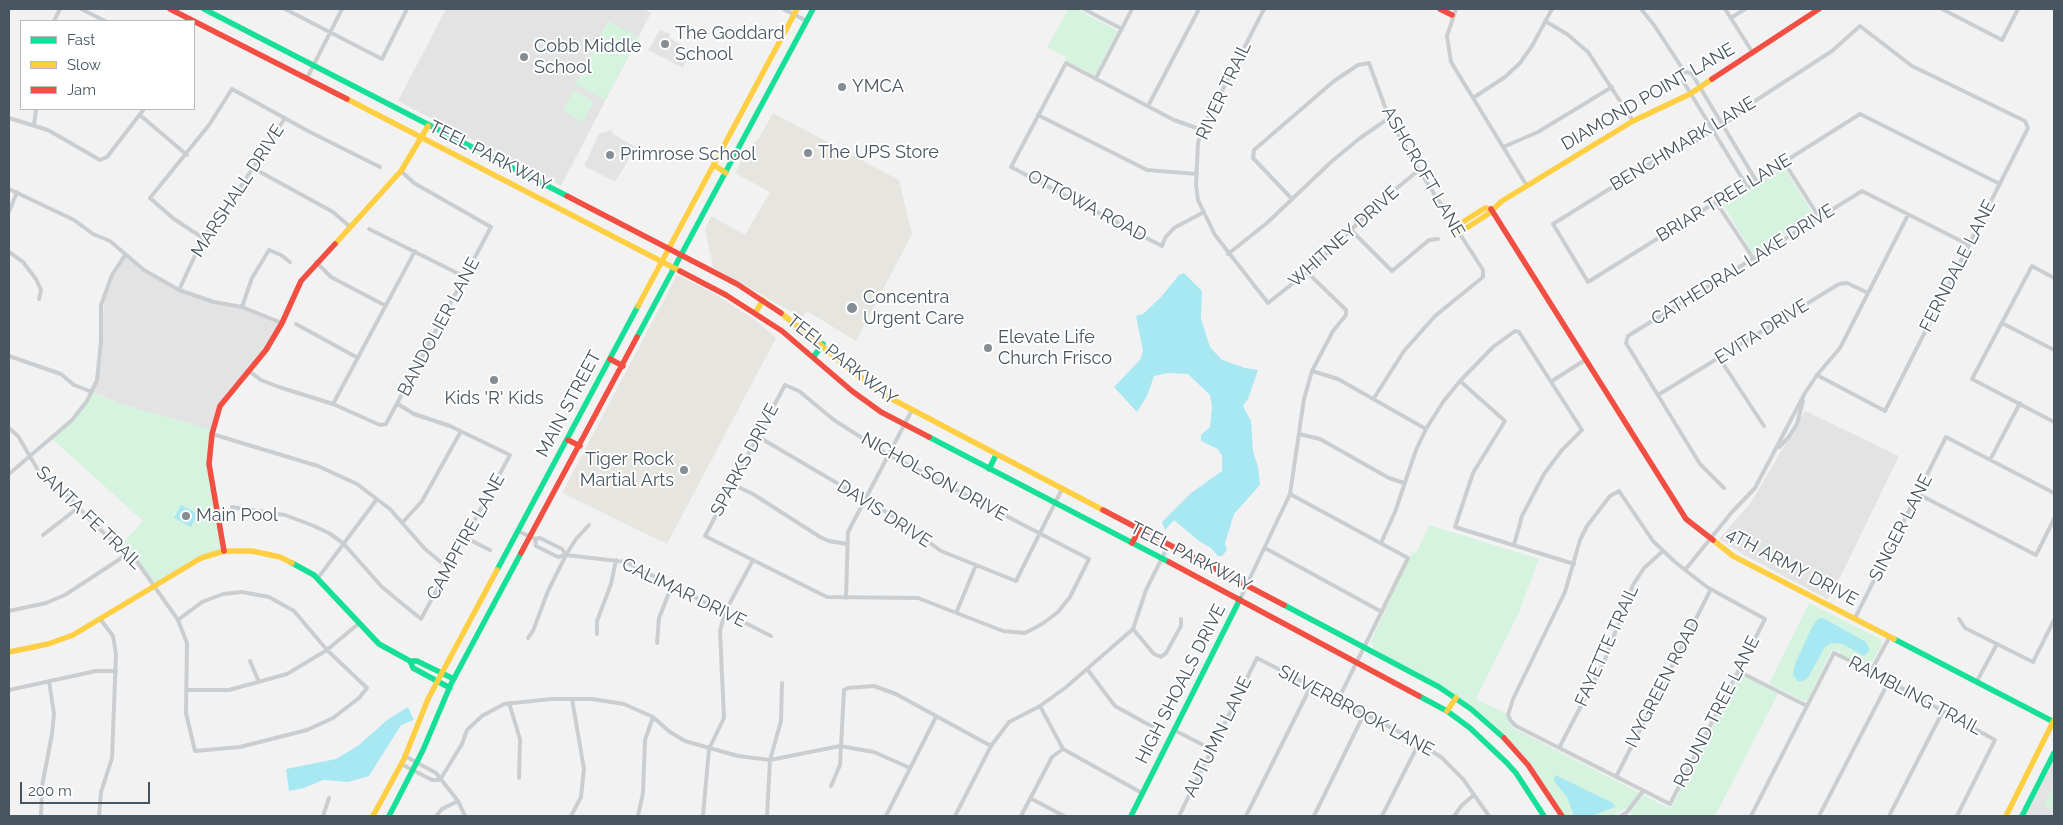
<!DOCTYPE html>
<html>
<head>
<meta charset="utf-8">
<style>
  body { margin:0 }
  #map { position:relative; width:2063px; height:825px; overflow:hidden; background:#f3f2f2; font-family:Raleway,sans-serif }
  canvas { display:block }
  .frame { position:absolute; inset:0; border:10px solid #475660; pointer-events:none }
  .legend { position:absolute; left:20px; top:20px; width:175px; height:90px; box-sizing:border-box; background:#fff; border:1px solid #b5bbbf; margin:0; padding:6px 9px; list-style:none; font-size:15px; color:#475660 }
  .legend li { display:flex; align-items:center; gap:10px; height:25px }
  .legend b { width:25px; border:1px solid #b5bbbf }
  .scale { position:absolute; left:20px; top:782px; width:130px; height:22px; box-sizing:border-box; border:2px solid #475660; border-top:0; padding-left:6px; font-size:15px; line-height:18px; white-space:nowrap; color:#475660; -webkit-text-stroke:4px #fff; paint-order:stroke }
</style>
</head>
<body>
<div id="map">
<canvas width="2063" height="825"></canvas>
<div class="frame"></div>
<ul class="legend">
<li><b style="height:6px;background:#16e098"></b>Fast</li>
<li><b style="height:6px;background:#ffcf43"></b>Slow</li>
<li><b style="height:6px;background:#f24e42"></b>Jam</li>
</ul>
<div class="scale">200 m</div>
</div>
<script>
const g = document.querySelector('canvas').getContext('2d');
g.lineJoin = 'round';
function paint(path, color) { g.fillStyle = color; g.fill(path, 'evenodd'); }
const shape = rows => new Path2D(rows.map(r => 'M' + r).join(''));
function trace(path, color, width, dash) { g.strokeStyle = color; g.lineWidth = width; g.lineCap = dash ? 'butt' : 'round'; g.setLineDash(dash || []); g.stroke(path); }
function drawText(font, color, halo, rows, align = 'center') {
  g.font = font + ' Raleway,sans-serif'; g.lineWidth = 4; g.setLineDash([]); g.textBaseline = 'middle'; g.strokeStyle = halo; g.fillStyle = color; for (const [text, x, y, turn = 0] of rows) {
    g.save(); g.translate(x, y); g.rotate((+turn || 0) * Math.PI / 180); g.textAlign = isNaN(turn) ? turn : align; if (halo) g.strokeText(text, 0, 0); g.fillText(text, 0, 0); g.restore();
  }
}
const commercial = shape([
  [773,113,899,180,912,234,856,341,807,311,802,318,713,267,705,229,711,216,745,235,770,192,735,173,747,150,759,138],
  [677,275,708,290,754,319,776,338,667,544,562,493]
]);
const education = shape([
  [446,9,643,9,651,13,561,186,398,101],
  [660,30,670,34,669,38,691,50,683,68,648,50],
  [612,130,613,134,636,147,615,182,584,166,599,134],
  [125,255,144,270,179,290,200,298,242,307,282,323,266,350,220,406,212,430,124,405,92,392,97,380,105,292],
  [1805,411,1899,456,1832,594,1827,599,1746,556,1719,539,1750,504],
  [2054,758,2054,816,2025,816]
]);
const green = shape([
  [1068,9,1077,9,1118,31,1095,75,1064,60,1066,57,1047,47],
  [608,21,638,37,605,100,575,84],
  [574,90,594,101,583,122,563,111],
  [1783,165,1814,216,1753,254,1722,203,1755,187],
  [92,392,124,405,212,430,209,449,224,551,202,558,156,586,138,563,120,546,143,521,51,438,72,420],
  [1429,525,1539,559,1519,612,1476,699,1505,713,1513,728,1663,805,1671,808,1740,674,1778,694,1715,816,1633,816,1625,808,1613,816,1565,816,1524,755,1472,706,1374,649,1371,641,1412,552,1416,553],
  [1809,603,1879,638,1882,644,1869,667,1842,655,1838,650,1831,651,1808,699,1804,701,1770,684,1770,682],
  [2054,785,2054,811,2044,804]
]);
const water = shape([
  [1184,273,1202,291,1201,319,1210,347,1222,360,1245,368,1258,370,1248,399,1243,406,1251,421,1253,451,1258,467,1260,485,1234,514,1225,543,1227,550,1222,556,1218,556,1211,548,1199,541,1174,520,1165,530,1162,522,1191,493,1222,471,1222,456,1218,449,1201,441,1201,435,1210,427,1212,408,1210,395,1188,374,1168,373,1154,376,1147,396,1137,412,1114,387,1140,360,1143,351,1136,316,1143,314,1161,297,1179,275],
  [181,505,198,514,191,527,174,518],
  [1823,618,1866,642,1870,650,1864,656,1843,644,1831,643,1825,647,1807,679,1798,682,1793,675,1795,664,1812,627,1818,619],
  [408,707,414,720,401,725,369,776,348,782,323,780,304,788,289,791,286,769,336,759,359,745,387,720],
  [1555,775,1613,803,1615,807,1592,816,1574,816,1567,797,1554,781]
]);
const street = shape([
  [81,9,105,21],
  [285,9,382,59,407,9],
  [783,9,807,21],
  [1084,9,1122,29],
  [1264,9,1202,130,1198,143,1196,185,1198,200,1215,235,1268,303,1307,272,1381,201,1419,170],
  [1456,9,1447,36,1451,62,1527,186],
  [1641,9,1654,25,1684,71,1692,74,1757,182],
  [1725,9,1753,53],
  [1942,9,2002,40,2018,9],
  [1731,18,1745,9],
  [54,21,60,9],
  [1545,21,1567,34,1588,52,1633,121],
  [1684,71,1683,81,1748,188],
  [307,78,342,9],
  [1096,78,1132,9],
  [1473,98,1505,77,1520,63,1532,46,1552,9],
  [1148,106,1199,9],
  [140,115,187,155],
  [1038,115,1147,170,1197,174],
  [9,118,48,130,100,160,107,157,144,109],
  [34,125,36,109],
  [1202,130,1174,120,1066,63,1011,167,1162,246,1165,238,1174,228,1204,212],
  [1503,147,1538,132,1612,87],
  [1784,162,1819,217],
  [253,168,333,212,349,226],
  [9,189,74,220,93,234,110,241,144,270,179,290,214,302,242,307,282,323],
  [1292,199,1253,158,1254,150,1334,81,1358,65,1369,63,1389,118,1419,170,1483,270,1483,277,1435,316,1404,351,1374,398],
  [1716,202,1753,258],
  [9,212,17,192],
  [369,229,465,277],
  [1350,229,1392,271,1429,240,1438,239],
  [203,238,174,219,150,198,209,125,232,89,308,131,380,167],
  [9,252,23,262,36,279,41,290,39,299],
  [1228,254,1267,223,1331,162,1360,138,1389,118],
  [316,262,331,277,386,306],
  [2054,278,2032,266,1972,379,2054,422],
  [179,290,203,238,236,194,285,118],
  [242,307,252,278,269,250,281,255,290,262],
  [2002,323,2054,350],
  [296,324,358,358],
  [9,356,61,374,74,385,92,392],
  [1720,359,1764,426],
  [249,371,261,380,279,387,333,404,380,425,386,424,491,227,414,183,401,171],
  [1312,371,1338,379,1426,429],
  [1817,375,1885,411,2028,128,2025,121,1912,66,1860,26,1832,51,1755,101,1733,118,1696,141,1672,150,1553,224,1588,282,1716,202,1748,188,1784,162,1860,114,2000,184],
  [1460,381,1505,421,1473,473,1455,527,1574,564],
  [1552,381,1585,360],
  [785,385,799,391,834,420,887,454,1089,559,1070,597,1058,612,1042,624,1025,633,1003,631,918,598,827,597,705,536,785,385],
  [1658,395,1839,284,1847,283,1868,293],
  [333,404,415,251],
  [10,429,18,436,38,470,71,499,94,524,138,563,178,620,187,643,186,713,195,751,240,747,307,730,333,718,359,698,367,688,327,650,294,611,269,597,242,592,223,594,202,602,178,620],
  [212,434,318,466,357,484,390,509,425,549,448,568],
  [1299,434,1320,439,1389,478,1404,483],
  [757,436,893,516,941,551,1016,581,1062,489],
  [1779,447,1788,438,1797,424,1803,401],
  [1990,460,2020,403],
  [9,474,72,420,87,401,97,380,101,341,101,305,112,275,125,255],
  [732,484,753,494,820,537,829,541,847,544],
  [1724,488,1700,464,1626,343,1628,336,1862,191,1969,245],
  [1619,491,1653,541,1675,562,1707,587,1765,619,1670,804,1516,726,1511,721,1508,715,1513,699,1565,592,1580,540,1587,526,1610,496,1619,491],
  [1290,494,1408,558,1338,700],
  [1918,494,2036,555,2054,519],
  [232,507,285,515,314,526,329,533,343,543,382,587,421,619,510,455,450,426,414,414,398,404],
  [403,522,422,501,461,431],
  [518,531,535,539,540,538,562,549,566,555],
  [43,535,79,507],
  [464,537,490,550],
  [535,539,536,546,558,557,566,555,626,562,771,636],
  [1381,543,1395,512,1416,450,1426,429,1443,402,1460,381,1493,347,1515,331,1519,332,1582,430,1562,450,1544,474,1522,516,1514,545],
  [1265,548,1382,612],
  [1685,570,1732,512,1755,488,1805,393,1817,375,1840,348,1908,215],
  [318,578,377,499],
  [846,598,848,532,912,410],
  [1240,599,1290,494,1304,399,1312,371,1333,331,1346,315,1346,310,1307,272],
  [9,611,46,603,65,595,129,553],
  [957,611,976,565],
  [1855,618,1946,437,2054,493],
  [1959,619,1965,628,2033,662,2054,620],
  [1133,629,1154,654,1161,657,1166,653,1181,626,1181,619],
  [597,634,597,621,611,584,616,560],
  [528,638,533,631,548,591,566,555,576,539,589,525],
  [657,643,659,618,672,585],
  [250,661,259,682],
  [1087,669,1115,706,1151,726,1159,725],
  [1738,671,1807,706],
  [1871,671,1890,636],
  [1977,681,1997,644],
  [9,690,96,671,116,671],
  [187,690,229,690,287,674,327,650,358,624],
  [509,703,520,739,519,778],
  [1040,706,1063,749,1142,793],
  [1174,730,1211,749],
  [1559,748,1604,662,1633,585,1644,568,1663,551],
  [405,756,436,773,458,801,465,816],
  [401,764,432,780,440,780],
  [1616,777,1711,589],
  [440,780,462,744,467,730,482,716,504,704,551,699,592,699,624,704,653,717,670,732,685,741,738,756,770,760,840,746,874,752,910,768],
  [831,786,840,765,844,690,848,688,874,686,896,694,991,746],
  [1030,798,1064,816],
  [41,816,42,786,52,734,54,714,49,681],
  [99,816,101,792,112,758,116,654,113,636,101,620],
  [323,816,329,798],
  [436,816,442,809,458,801],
  [571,816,581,797,584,769,572,699],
  [638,816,643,793,645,740,653,717],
  [703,816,709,749,724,718,720,631,725,612,753,560],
  [767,816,770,760,781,721,782,683],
  [886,816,936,717],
  [955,816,991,746,1009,722,1040,706,1065,688,1133,629,1146,590,1169,544],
  [1021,816,1052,757,1063,749],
  [1179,816,1257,658,1411,738,1441,757,1463,779,1489,816],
  [1246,816,1311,686],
  [1314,816,1364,714],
  [1382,816,1419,743],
  [1454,816,1462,805,1474,795],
  [1621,816,1627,812,1643,791],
  [1751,816,1834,653,1871,671,1995,740,1957,816],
  [1819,816,1889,681],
  [1889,816,1943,711]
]);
const fast = shape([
  [204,9,567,196],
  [637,337,813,9],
  [814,356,823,344],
  [929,437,1169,562],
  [989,469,996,455],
  [292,563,314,575,379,644,410,661,413,668,450,688],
  [497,570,638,306],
  [1284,605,1439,687,1471,709,1504,738],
  [1894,639,2054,722],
  [410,661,417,661,454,679],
  [1419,696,1447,711,1470,728,1506,762,1516,773,1544,816],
  [389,816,423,750,451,684,521,553],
  [1131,816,1240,599],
  [2022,816,2054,753]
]);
const slow = shape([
  [347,99,680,271],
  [714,165,726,173],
  [1491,209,1485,208,1458,225,1457,231,1462,231,1488,214,1502,201,1633,121,1690,94,1712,79],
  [335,244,401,171,428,126],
  [638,306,797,9],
  [755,313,763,300],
  [781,313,855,373,890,398,1103,510],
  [1713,540,1733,556,1894,639],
  [9,652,48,644,73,635,201,558,224,551,252,551,280,557,292,563],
  [1447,711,1456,698],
  [373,816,404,759,428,699,497,570],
  [2006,816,2054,720]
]);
const jam = shape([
  [170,9,347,99],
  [1440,9,1452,15],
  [1712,79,1819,9],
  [567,196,737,284,781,313],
  [1491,209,1686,519,1713,540],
  [680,271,726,295,782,331,852,391,881,412,929,437],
  [610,359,623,366],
  [568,440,580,446],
  [1103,510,1284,605],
  [1132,543,1140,529],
  [224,551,209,464,212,434,220,406,266,350,282,323,301,281,335,244],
  [521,553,637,337],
  [1169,562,1419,696],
  [1504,738,1528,765,1562,816]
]);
const markers = [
  [665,44,5,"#838d93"],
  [524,57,5,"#838d93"],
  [842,87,5,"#838d93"],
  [808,153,5,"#838d93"],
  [610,155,5,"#838d93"],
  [852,308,6,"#838d93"],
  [988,348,5,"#838d93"],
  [494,380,5,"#838d93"],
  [684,470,5,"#838d93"],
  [186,516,5,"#838d93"]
];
const poiNames = [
  ["The Goddard",675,34],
  ["School",675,55],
  ["Cobb Middle",534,47],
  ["School",534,68],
  ["YMCA",852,87],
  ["The UPS Store",818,153],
  ["Primrose School",620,155],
  ["Concentra",863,298],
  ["Urgent Care",863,319],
  ["Elevate Life",998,338],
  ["Church Frisco",998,359],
  ["Kids 'R' Kids",494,399,"center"],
  ["Tiger Rock",674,460,"right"],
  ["Martial Arts",674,481,"right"],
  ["Main Pool",196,516]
];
const streetNames = [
  ["RIVER TRAIL",1224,91,-65],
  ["DIAMOND POINT LANE",1648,97,-30],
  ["BENCHMARK LANE",1683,144,-31],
  ["TEEL PARKWAY",490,156,27],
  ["ASHCROFT LANE",1423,172,60],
  ["MARSHALL DRIVE",238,191,-57],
  ["BRIAR TREE LANE",1724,198,-31],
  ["OTTOWA ROAD",1087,206,28],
  ["WHITNEY DRIVE",1344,237,-42],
  ["CATHEDRAL LAKE DRIVE",1743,265,-32],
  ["FERNDALE LANE",1958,266,-63],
  ["BANDOLIER LANE",439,327,-62],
  ["EVITA DRIVE",1762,332,-32],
  ["TEEL PARKWAY",842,360,38],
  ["MAIN STREET",569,404,-62],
  ["SPARKS DRIVE",745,460,-62],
  ["NICHOLSON DRIVE",934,477,29],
  ["DAVIS DRIVE",884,514,33],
  ["SANTA FE TRAIL",89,518,44],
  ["SINGER LANE",1901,528,-63],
  ["CAMPFIRE LANE",466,537,-61],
  ["TEEL PARKWAY",1191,557,27],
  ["4TH ARMY DRIVE",1792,567,28],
  ["CALIMAR DRIVE",684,593,26],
  ["FAYETTE TRAIL",1607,646,-66],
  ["IVYGREEN ROAD",1663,683,-63],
  ["HIGH SHOALS DRIVE",1181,684,-63],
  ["RAMBLING TRAIL",1915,696,28],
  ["SILVERBROOK LANE",1356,711,28],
  ["ROUND TREE LANE",1717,712,-63],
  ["AUTUMN LANE",1218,737,-64]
];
paint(commercial, '#e7e5e0');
paint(education, '#e4e3e4');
paint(green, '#d6f3df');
paint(water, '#a8e8f3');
trace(street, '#cbced1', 4);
trace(fast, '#16e098', 5.5);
trace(slow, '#ffcf43', 5.5);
trace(jam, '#f24e42', 5.5);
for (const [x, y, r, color] of markers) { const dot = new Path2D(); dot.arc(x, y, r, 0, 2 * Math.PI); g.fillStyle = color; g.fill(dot); trace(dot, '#fff', 2); }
drawText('18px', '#475660', '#fff', poiNames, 'left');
drawText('18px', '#475660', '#fff', streetNames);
</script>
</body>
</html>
